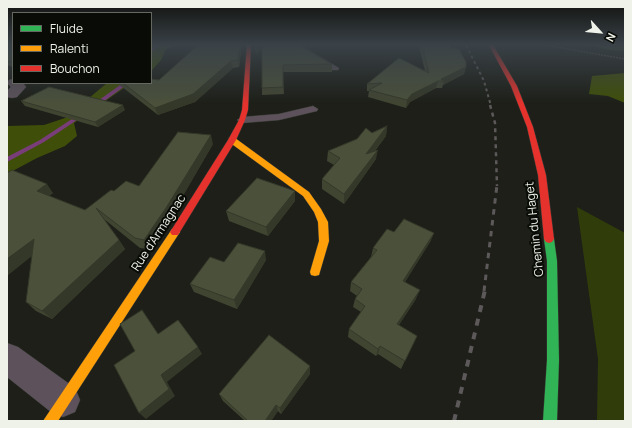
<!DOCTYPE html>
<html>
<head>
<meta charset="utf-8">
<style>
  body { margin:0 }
  #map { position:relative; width:632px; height:428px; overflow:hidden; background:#1d1f18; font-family:Manrope,sans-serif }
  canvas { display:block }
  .frame { position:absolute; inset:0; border:8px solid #eff2e9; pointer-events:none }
  .legend { position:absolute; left:12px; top:12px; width:140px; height:72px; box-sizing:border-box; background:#090b06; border:1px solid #656761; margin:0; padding:5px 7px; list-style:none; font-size:12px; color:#eff2e9 }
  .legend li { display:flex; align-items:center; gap:8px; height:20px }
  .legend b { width:20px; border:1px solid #656761 }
  .north { position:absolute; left:580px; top:12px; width:40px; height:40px; -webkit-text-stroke:3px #090b06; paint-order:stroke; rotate:117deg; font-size:11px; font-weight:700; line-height:16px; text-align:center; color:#eff2e9 }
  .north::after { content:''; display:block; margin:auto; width:14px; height:18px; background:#eff2e9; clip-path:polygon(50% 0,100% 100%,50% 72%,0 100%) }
</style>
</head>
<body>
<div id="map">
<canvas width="632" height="428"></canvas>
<div class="frame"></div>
<ul class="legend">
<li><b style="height:5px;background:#30b455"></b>Fluide</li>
<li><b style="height:5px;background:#ff9f0a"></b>Ralenti</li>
<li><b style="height:5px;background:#e5322d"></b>Bouchon</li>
</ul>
<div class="north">N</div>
</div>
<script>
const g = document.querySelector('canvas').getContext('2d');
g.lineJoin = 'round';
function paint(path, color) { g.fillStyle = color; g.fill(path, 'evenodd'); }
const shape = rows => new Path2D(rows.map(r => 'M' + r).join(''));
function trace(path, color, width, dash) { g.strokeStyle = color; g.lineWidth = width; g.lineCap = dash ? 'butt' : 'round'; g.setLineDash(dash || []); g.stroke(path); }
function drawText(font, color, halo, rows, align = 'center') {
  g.font = font + ' Manrope,sans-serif'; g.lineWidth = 4; g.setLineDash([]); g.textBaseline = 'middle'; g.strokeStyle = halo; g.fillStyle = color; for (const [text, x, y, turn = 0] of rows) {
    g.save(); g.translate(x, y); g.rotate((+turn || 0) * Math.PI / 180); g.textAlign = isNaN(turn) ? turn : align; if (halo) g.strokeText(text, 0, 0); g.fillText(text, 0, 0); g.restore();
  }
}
const green = shape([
  [577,207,625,233,625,421,597,421,598,359]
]);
const forest = shape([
  [153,45,177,45,166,49,161,60,151,71,151,46],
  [589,45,625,45,625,51,610,50],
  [625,73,625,103,608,96,589,94,592,76],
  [107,83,131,83,74,123,77,136,65,146,37,158,7,174,7,142,8,141,7,140,7,126,44,125,65,118]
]);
const stream = shape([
  [156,45,160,45,151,52,151,49,156,45],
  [123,83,129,83,96,107,92,107,92,105,123,83],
  [81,113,84,115,83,116,44,142,7,162,7,157,40,140,81,113]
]);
const path = shape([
  [545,45,625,59]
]);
const lane = shape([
  [291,45,300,45,339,68,338,70,332,70,291,45],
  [313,106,318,109,317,111,279,120,242,123,237,120,242,117,279,114,313,106]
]);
const street = shape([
  [13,79,13,83,23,83,26,87,17,97,12,98,7,97,7,91,11,87,7,83,9,80,13,79],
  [7,343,18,347,75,388,80,400,75,412,63,417,51,412,7,377,7,343]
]);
const fast = shape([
  [549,235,552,236,554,239,557,261,559,360,557,421,543,421,547,360,547,261,544,239,546,236,549,235]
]);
const slow = shape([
  [229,138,235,138,309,192,321,209,328,222,329,241,319,275,315,276,311,275,310,272,319,241,318,222,314,212,303,196,229,142,229,138],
  [175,228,178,229,180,232,178,235,58,421,43,421,172,229,175,228]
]);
const jam = shape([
  [247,45,251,45,248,110,245,120,236,140,178,235,172,235,170,232,172,229,228,140,239,120,242,110,247,45],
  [489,45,493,45,517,86,533,127,546,175,554,239,552,242,549,243,546,242,544,239,538,175,527,127,511,86,489,45]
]);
const railFar3 = shape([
  [466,45,484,81,491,106]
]);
const railFar2 = shape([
  [490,105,495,123,497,186]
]);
const railFar1 = shape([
  [484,291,497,185]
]);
const rail = shape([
  [454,421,485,290]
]);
const wall = shape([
  [13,45,13,67,7,65,7,48,11,47],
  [242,45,239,67,233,68,195,102,158,115,117,83,151,83],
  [255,45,332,64,332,72,283,72,284,94,262,95,262,48,256,54],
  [420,45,449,45,451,48,466,67,464,74,443,85,442,88,436,88,410,102,406,108,368,97,369,91,367,91,367,84,425,71,419,46],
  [21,101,125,110,98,127,25,106],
  [387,126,386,136,375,151,376,159,344,204,322,189,322,179,334,165,327,161,328,151],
  [213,144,170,218,149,249,140,248,104,219,119,240,125,249,52,319,36,311,26,302,32,256,7,173,53,193,49,196,85,210,114,191,139,186],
  [295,201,268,236,229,221,226,211],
  [394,232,434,233,430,242,405,282,416,299,399,325,417,336,401,369,378,354,376,356,348,337,349,329,361,312,353,307,355,299,357,296,350,291,351,282,371,257,373,248],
  [266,260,237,309,194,292,190,284],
  [310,366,310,374,281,414,278,411,271,421,245,421,223,401,219,394]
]);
const shadedWall = shape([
  [240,45,242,45,239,67,238,60],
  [258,45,263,45,263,47,256,54,255,47],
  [231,61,233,68,195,102,158,115,155,108],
  [466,67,464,74,443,85,444,81,441,79],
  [438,81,436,88,410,102,406,108,407,100,412,94],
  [123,105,125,110,98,127,95,122],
  [387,126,386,136,365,164,366,154],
  [211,135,213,144,170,218,149,249,144,240],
  [378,150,376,159,344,204,344,194],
  [47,184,53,193,44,200,37,191],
  [295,191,295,201,268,236,266,227],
  [434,233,430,242,400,290,403,281],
  [34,239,42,248,7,276,7,259],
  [119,240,125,249,52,319,42,311],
  [265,251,266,260,237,309,234,300],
  [420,290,416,299,394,332,397,324],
  [380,346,378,354,376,356,378,349],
  [198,347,202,354,167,382,175,396,146,419,139,413,161,375],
  [310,366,310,374,281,414,280,408],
  [276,405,278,411,271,421,265,421]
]);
const building = shape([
  [11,45,13,45,13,62,7,61,7,48,11,47,11,45],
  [198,45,240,45,238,60,231,61,193,94,155,108,123,83,151,83,151,79,159,80,198,45],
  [262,45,298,45,332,64,283,65,283,87,262,88,262,45],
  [422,45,449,45,451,48,459,49,466,62,466,67,441,79,444,81,438,81,412,94,407,100,369,90,382,83,367,84,399,58,429,73,422,45],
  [49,87,123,105,95,122,21,101,49,87],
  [387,126,366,154,378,150,344,194,322,179,340,158,328,151,357,139,366,128,372,133,387,126],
  [178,132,211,135,166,208,144,240,135,238,96,208,119,240,42,311,26,302,34,239,7,259,7,173,12,170,47,184,37,191,85,210,111,190,114,191,126,181,139,186,178,132],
  [257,178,295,191,266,227,226,211,257,178],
  [404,219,434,233,403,281,420,290,397,324,417,336,405,361,380,346,378,349,349,329,365,306,355,299,362,289,351,282,377,250,373,248,387,229,394,232,404,219],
  [238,243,265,251,234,300,190,284,210,257,224,262,238,243],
  [142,310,158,334,178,320,198,347,161,375,169,389,139,413,114,365,135,351,120,324,142,310],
  [269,335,310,366,280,408,276,405,265,421,248,421,219,394,269,335]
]);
const streetNames = [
  ["Chemin du Haget",535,229,-96],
  ["Rue d'Armagnac",159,233,-57]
];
paint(green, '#303d0a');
paint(forest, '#3f4f09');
paint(stream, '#793e7a');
trace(lane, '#3a3c36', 1);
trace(street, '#3a3c36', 1);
trace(fast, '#3a3c36', 1);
trace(slow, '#3a3c36', 1);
trace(jam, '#3a3c36', 1);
trace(path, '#595257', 1.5, [2, 1]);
paint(lane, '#5d525b');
paint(street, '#5d525b');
paint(fast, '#30b455');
paint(slow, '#ff9f0a');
paint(jam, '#e5322d');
trace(railFar3, '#5d585a', 2, [3, 3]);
trace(railFar2, '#5d585a', 2.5, [4, 4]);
trace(railFar1, '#5d585a', 3, [5.5, 5.5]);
trace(rail, '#5d585a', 4, [7, 7]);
paint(wall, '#404532');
paint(shadedWall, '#343829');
paint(building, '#4a503a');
trace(building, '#343829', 1);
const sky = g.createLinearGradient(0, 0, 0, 104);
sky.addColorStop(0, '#10110d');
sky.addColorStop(0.43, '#3a4248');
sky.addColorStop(1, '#3a424800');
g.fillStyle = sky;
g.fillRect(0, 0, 632, 104);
drawText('12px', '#eff2e9', '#090b06', streetNames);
</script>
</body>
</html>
